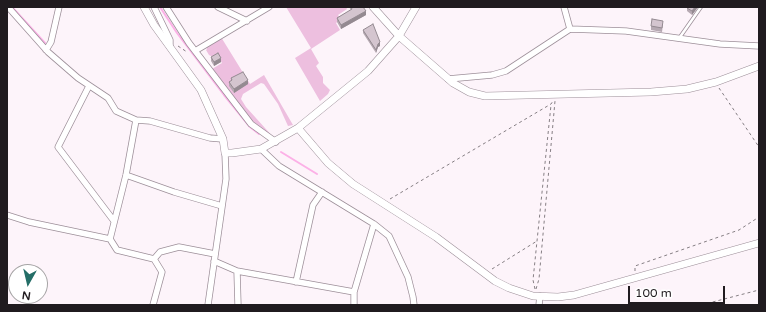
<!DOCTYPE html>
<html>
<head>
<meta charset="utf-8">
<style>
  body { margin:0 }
  #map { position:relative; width:766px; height:312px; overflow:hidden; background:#fdf4fa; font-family:"Varela Round",sans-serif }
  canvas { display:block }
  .frame { position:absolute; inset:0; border:8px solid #201b1f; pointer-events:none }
  .north { position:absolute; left:8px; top:264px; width:40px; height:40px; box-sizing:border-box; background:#fff; border:1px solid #a6a4a5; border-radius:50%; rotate:188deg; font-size:11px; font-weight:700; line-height:16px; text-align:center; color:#201b1f }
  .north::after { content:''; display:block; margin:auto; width:14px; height:18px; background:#246e67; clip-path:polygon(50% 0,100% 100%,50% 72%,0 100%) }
  .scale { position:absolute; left:628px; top:286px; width:97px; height:18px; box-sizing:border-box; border:2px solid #201b1f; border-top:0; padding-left:5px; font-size:12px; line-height:14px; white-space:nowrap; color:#201b1f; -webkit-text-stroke:3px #fff; paint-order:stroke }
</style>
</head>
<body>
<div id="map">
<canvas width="766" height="312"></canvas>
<div class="frame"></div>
<div class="north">N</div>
<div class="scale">100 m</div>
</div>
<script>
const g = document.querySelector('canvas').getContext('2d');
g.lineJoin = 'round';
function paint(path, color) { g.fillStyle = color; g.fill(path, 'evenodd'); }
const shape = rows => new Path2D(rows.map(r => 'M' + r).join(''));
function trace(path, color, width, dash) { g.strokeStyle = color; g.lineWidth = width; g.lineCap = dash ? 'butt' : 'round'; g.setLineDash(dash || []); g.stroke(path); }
const green = shape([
  [286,7,346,7,347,9,338,15,341,19,336,23,340,30,311,49,319,63,316,66,323,77,323,83,330,90,328,94,320,101,295,58,311,48],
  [221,37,250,84,264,75,293,125,288,126,278,104,264,84,261,83,243,94,241,99,246,107,274,138,261,129,252,121,212,69,222,63,217,55,213,57,209,55,206,50,207,49,206,47]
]);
const stream = shape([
  [12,7,45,43],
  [160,7,177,33,224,95,250,127,259,134],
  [281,152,317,174]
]);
const path = shape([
  [178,46,187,52],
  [719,88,759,147],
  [390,199,551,104,553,101],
  [492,269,537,241],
  [635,271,635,266,739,230,759,217],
  [535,289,533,280,551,105],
  [536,289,539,279,555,101],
  [701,305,759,290]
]);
const lane = shape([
  [680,37,701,7]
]);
const street = shape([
  [8,7,48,52,78,78,108,98,116,111,136,120,150,121,210,138,223,139],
  [154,7,170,40,170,46],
  [166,7,189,43,251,124,276,142],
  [218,7,247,21],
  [564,7,570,29],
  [46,50,51,42,59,7],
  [195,51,269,7],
  [448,79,492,75,506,71,570,29,626,31,720,44,759,46],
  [89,86,58,147,114,221],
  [261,149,279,166,374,224,389,236,408,277,413,297,414,305],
  [126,175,174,192,222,206],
  [7,215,29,222,110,239,117,250,154,259,162,272,153,305],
  [110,239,126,175,136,120],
  [154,259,160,252,179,247,215,254],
  [214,261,237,271,354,292],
  [237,271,238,305],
  [296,282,313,205,322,192],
  [208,305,226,179,225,153],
  [354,305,354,292,374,224],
  [539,305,540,296]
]);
const secondary = shape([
  [144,7,154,25,201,90,223,139,225,153,232,153,261,149,298,128,368,71,399,36,416,7],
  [373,7,399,36,453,83,469,92,485,96,651,92,687,89,716,82,759,66],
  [298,128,328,163,353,184,436,237,495,281,509,288,533,296,558,297,574,295,759,243]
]);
const wall = shape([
  [349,7,363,7,366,15,341,29,337,22,337,18,351,10],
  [698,7,692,15,687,11,687,8],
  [663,24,662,32,651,30,651,26],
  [363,30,380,46,378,47,376,53,363,33],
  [211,57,221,62,214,66,211,61],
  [231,78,248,84,234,93,229,86,229,82,231,81]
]);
const shadedWall = shape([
  [695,7,698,7,692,15,692,11],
  [366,11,366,15,341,29,341,25],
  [380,42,380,46,378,47,376,53,376,50,378,44],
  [221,58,221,62,214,66,214,62],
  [248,80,248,84,234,93,234,89]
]);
const building = shape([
  [351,7,363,7,366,11,341,25,337,18,352,9,351,7],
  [687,7,695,7,692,11,687,8,687,7],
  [652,19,663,21,662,28,651,26,652,19],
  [373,24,380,42,378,44,376,50,363,30,373,24],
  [218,53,221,58,214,62,211,57,218,53],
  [243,72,248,80,234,89,229,82,232,80,231,78,243,72]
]);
paint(green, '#edbfdf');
trace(stream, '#fcb1e7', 2);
trace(lane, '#9d8f99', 4);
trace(street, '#9d8f99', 7);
trace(secondary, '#9d8f99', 8);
trace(path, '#857e83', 1, [3, 3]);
trace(lane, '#fff', 2.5);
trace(street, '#fff', 5.5);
trace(secondary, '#fff', 7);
paint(wall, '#b6a9b2');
paint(shadedWall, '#948a91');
paint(building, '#d4c5cf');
trace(building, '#948a91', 1);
</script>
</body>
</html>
